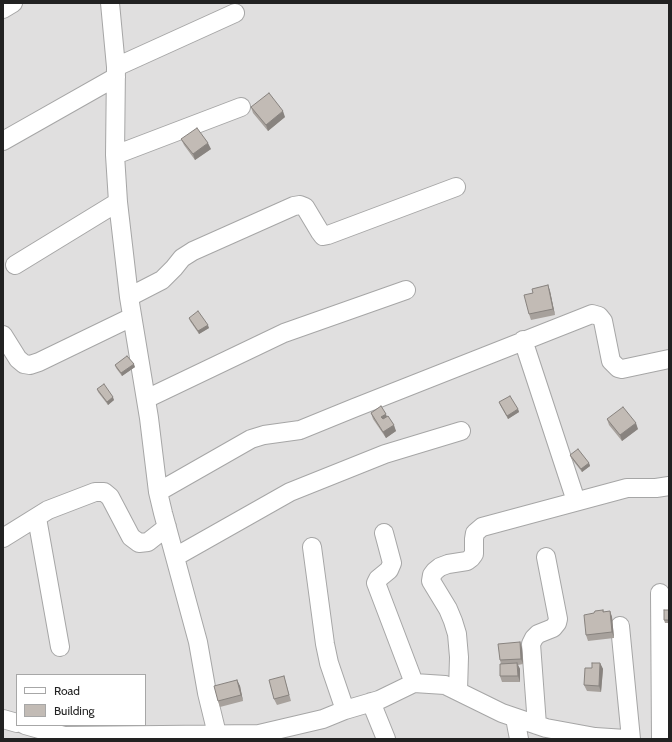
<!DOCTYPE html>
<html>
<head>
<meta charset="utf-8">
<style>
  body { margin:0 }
  #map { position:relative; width:672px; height:742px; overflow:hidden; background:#f2efe9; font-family:Cabin,sans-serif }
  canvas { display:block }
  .frame { position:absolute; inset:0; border:4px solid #222; pointer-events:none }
  .legend { position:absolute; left:16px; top:674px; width:130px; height:52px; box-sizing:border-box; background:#fff; border:1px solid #a7a7a7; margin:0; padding:5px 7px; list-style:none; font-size:12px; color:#222 }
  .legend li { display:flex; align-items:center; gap:8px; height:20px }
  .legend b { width:20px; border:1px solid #a7a7a7 }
</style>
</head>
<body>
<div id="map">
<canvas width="672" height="742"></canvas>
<div class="frame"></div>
<ul class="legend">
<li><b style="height:5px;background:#fff"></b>Road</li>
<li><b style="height:11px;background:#c2bbb5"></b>Building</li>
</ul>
</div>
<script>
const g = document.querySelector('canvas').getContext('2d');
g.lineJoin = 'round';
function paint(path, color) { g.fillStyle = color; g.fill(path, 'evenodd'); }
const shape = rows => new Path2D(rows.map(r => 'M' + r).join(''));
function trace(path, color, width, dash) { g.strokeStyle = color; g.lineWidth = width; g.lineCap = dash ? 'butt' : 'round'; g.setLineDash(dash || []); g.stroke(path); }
const residential = shape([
  [3,3,669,3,669,739,3,739],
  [17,675,145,675,145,725,17,725]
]);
const minor = shape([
  [110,3,116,67,115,155,118,202,129,297,149,418,158,492,163,513,198,642,207,693,217,734],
  [3,9,13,3],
  [116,67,235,13],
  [3,141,116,77],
  [115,155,241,107],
  [15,265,118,202],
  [129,297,162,280,174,268,182,258,193,251,294,206,300,205,305,207,320,232,323,236,328,235,456,187],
  [3,335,18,359,24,364,30,365,39,362,132,317],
  [523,340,576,501],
  [146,399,284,333,406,290],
  [158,492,251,439,264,435,300,430,354,408,587,316,592,314,599,316,603,321,611,361,618,368,622,369,669,359],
  [37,518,60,647],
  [384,533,392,563,389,570,378,579,376,583,414,683],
  [3,538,48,510,95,492,104,492,110,497,131,537,139,543,148,542,167,527],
  [312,547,325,644,329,663,345,710],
  [175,557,290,492,385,454,461,431],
  [660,593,661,739],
  [620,626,631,739],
  [458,691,459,657,457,634,453,621,448,609,431,581,432,575,435,571,440,567,448,564,467,561,471,558,474,554,474,539,475,533,482,527,627,488,656,488,669,486],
  [371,702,386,739],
  [515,718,519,739],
  [3,719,17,723],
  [25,725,64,736,259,734,323,719,345,710,379,700,414,683,445,685,502,713,546,728,595,737,626,739],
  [537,725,531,644,534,638,538,634,553,628,557,623,558,619,546,557]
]);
const wall = shape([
  [251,107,285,117,268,131,253,113],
  [181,139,211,149,195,160,184,145],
  [548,285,550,291,555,315,531,320,529,314,533,293],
  [189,318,209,328,199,334,190,321],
  [115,365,135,367,122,376,116,368],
  [97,389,114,400,108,405,98,392],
  [499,402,518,409,519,412,508,419,500,405],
  [371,413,387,416,396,431,386,438,373,419],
  [607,419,638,429,622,441,609,425],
  [570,455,589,463,590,466,582,472,571,458],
  [603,610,604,612,610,611,612,617,614,638,588,641,586,635,594,613],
  [669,610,669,623,665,623,664,620],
  [520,642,522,648,523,664,518,665,520,669,520,682,502,682,500,676,501,664,500,660],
  [600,663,603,669,601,692,587,691,584,685,592,668],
  [284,676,291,701,277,705,274,699],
  [237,680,240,686,243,701,220,707,218,701]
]);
const shadedWall = shape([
  [283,111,285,117,268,131,266,125],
  [208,143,211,149,195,160,193,154],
  [548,285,550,291,555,315,553,309],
  [208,325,209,328,199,334,198,331],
  [134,364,135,367,122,376,121,373],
  [113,397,114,400,108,405,107,402],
  [518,409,519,412,508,419,507,416],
  [386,414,388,420,383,423,381,417],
  [636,423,638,429,622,441,620,435],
  [394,425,396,431,386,438,383,432],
  [589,463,590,466,582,472,581,469],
  [610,611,612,617,614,638,612,632],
  [520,642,522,648,523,664,521,659],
  [517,663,520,669,520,682,518,676],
  [600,663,603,669,601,692,599,686],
  [237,680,240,686,243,701,241,695]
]);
const building = shape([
  [269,93,283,111,266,125,251,107,269,93],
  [197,128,208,143,193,154,181,139,197,128],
  [548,285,553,309,529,314,524,295,533,293,532,289,548,285],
  [198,311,208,325,198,331,189,318,198,311],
  [127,356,134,364,121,373,115,365,127,356],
  [104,384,113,397,107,402,97,389,104,384],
  [510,396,518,409,507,416,499,402,510,396],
  [381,406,386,414,381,417,383,419,388,416,394,425,383,432,371,413,381,406],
  [623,407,636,423,620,435,607,419,623,407],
  [578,449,589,463,581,469,570,455,578,449],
  [603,610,603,612,610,611,612,632,586,635,584,615,594,613,595,611,603,610],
  [664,610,669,610,669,620,664,620,664,610],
  [520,642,521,659,500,660,498,644,520,642],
  [517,663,518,676,500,676,500,664,517,663],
  [592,663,600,663,599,686,584,685,585,668,592,668,592,663],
  [284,676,289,695,274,699,269,680,284,676],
  [237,680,241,695,218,701,214,686,237,680]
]);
paint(residential, '#e0dfdf');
trace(minor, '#a6a6a6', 20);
trace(minor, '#fff', 18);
paint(wall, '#a7a19c');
paint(shadedWall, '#88837f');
paint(building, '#c2bbb5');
trace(building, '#88837f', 1);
</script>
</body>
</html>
